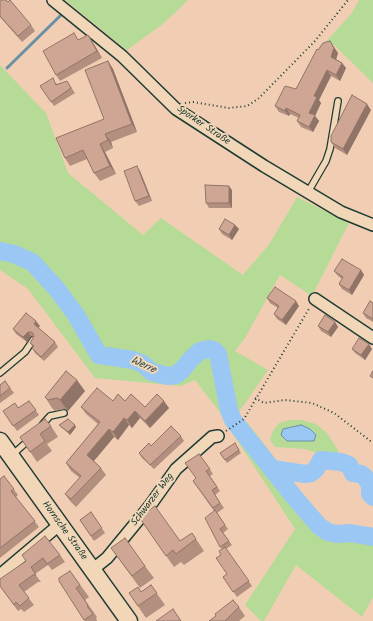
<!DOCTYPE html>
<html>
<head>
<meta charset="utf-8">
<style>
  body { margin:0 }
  canvas { display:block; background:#f1ceb3 }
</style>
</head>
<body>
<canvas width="373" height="621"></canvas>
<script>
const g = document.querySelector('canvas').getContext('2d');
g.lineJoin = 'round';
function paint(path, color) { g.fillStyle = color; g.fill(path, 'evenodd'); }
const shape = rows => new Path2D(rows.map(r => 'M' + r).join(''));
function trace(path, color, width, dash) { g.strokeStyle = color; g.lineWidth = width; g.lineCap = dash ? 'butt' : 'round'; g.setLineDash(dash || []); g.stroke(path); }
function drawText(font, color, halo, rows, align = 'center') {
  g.font = font + ' Kalam,sans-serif'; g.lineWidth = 4; g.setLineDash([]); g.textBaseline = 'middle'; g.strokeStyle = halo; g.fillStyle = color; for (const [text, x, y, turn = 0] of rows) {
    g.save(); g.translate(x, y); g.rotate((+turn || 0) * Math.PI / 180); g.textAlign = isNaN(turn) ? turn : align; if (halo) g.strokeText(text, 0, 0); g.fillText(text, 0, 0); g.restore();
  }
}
const green = shape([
  [65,0,188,0,163,24,127,50],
  [359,0,373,0,373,83,334,45,321,47,351,14],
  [0,65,46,113,68,173,143,235,161,218,243,275,270,243,297,197,349,223,312,296,280,275,245,338,235,351,268,370,244,405,228,423,195,380,181,386,95,378,28,289,0,270],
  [290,420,302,420,316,424,327,433,338,450,341,462,321,460,317,453,305,449,275,447,270,440,272,432,279,423],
  [247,422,326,524,356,535,373,537,373,597,362,617,296,565,264,621,261,621,245,605,295,529,233,434]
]);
const water = shape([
  [301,425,310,429,316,435,314,441,287,441,281,435,283,429,301,425]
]);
const stream = shape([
  [7,68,61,15]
]);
const river = shape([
  [0,251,14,254,32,262,56,288,76,315,99,355,133,360,143,364,152,372,168,376,176,375,182,370,192,358,200,351,209,349,214,350,218,354,229,410,233,420,295,498,319,526,328,532,337,534,350,533,373,537],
  [273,469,305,474,311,473,316,469,321,460,341,462,349,465,353,473,361,474,365,477,370,485,370,494,373,497]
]);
const path = shape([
  [185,103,193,102,229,108,247,106,258,99,315,41,348,0],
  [255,398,264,403,285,400,312,403,334,413,373,443],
  [226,431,244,419,310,307]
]);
const service = shape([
  [308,192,326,161,330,149,338,101],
  [0,373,25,352,33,340],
  [42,425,50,416,64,413],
  [11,456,30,439]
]);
const minor = shape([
  [53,0,122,56,176,109,264,166,341,212,373,225],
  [315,299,373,338],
  [92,570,107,558,149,507,176,469,212,437,218,436],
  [0,575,59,525]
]);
const secondary = shape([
  [0,441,129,621]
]);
const wall = shape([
  [0,0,31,25,35,31,22,42,0,17],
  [88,35,92,41,102,58,60,81,56,75,79,40],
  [318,50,338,53,336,59,342,63,346,68,340,81,331,76,319,100,321,103,315,116,319,121,313,132,301,127,297,121,299,118,290,114,289,116,279,112,275,106,296,89],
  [108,61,113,69,137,132,111,142,113,148,105,152,116,174,100,181,94,173,87,159,70,166,65,158,104,119],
  [67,81,75,93,54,106,40,86,56,83,57,84],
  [371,110,347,155,335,148,331,142],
  [140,171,152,201,139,206,135,201],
  [232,190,232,208,209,208,206,203],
  [235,225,239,229,232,240,222,234,219,229],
  [361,270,364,275,352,295,342,289,339,284,342,279,338,276,334,271],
  [267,298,299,306,286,325,277,319,274,314,278,308,270,303],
  [373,303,373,322,366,318,363,313],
  [335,322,338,327,331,337,321,331,318,326],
  [40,326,38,328,55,342,58,347,44,361,35,353,32,348,33,347,30,343,34,337,31,336,27,342,16,334,13,329],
  [352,349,372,349,365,360,355,353],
  [5,381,14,393,0,403,0,385],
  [85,391,68,411,65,409,55,411,52,408,45,397],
  [29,401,39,415,17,431,3,411,18,408],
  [113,401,125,401,145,407,169,408,150,428,140,418,132,428,129,425,118,440,114,437,94,461,101,468,106,475,76,507,70,501,65,494,80,478,71,471,66,463,98,424,86,414,81,407],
  [59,425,76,427,70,435,61,427],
  [51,426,58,437,47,444,52,451,37,462,20,437],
  [181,436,184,441,154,469,142,458,139,453,151,446],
  [235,443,241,453,227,463,220,453],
  [199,454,213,474,210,476,220,491,215,495,224,508,217,513,228,529,223,533,232,545,226,549,252,586,237,597,223,577,227,574,221,555,222,549,220,547,214,511,193,481,196,478],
  [4,476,18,495,16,497,39,527,0,558,0,479],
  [91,512,105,533,94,541,80,520],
  [139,517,180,541,192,533,204,551,184,565,181,562,174,567],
  [111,548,145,566,154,578,140,588],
  [60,555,65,562,52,570,48,565,35,574,41,582,38,582,24,592,34,605,24,612,21,609,18,611,0,586,26,561],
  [70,571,89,597,85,600,97,617,96,618,97,621,85,621,59,581],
  [151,585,165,605,146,618,129,593,141,592],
  [239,607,245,616,239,621,209,621]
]);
const shadedWall = shape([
  [88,35,92,41,102,58,97,51],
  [330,41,338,53,335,63,331,57],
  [108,61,113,69,137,132,132,124],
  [342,63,346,68,340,81,336,75],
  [327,70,331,76,319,100,321,103,315,116,319,121,313,132,309,127,309,113,314,96],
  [367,104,371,110,347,155,343,149],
  [286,108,290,114,289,116,285,111],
  [105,134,111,142,113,148,108,140],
  [100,144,105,152,116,174,110,166],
  [137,166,140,171,152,201,149,196],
  [229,186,232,190,232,208,229,203],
  [235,225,239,229,232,240,229,235],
  [361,270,364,275,352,295,349,290],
  [296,301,299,306,286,325,282,320],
  [36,321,40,326,37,329,34,324],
  [335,322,338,327,331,337,328,332],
  [28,332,31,336,27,342,23,337],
  [369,344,372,349,365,360,361,355],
  [77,380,85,391,68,411,60,400],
  [164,401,169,408,150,428,145,421],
  [135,411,140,418,132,428,127,420],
  [124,418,129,425,118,440,113,432],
  [75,425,76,427,70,435,68,432],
  [109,429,114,437,92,463,87,455]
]);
const building = shape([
  [0,0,6,0,8,2,10,0,31,25,18,36,0,16,0,0],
  [74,33,78,40,88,35,97,51,56,75,43,51,74,33],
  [330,41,334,48,331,57,342,63,336,75,327,70,314,96,317,97,309,113,315,115,309,127,297,121,300,115,286,108,285,111,275,106,285,86,296,89,317,49,318,50,323,43,330,41],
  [108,61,132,124,105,134,108,140,100,144,110,166,94,173,83,150,65,158,56,138,104,119,85,70,108,61],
  [53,78,56,85,67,81,71,88,51,102,40,86,53,78],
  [352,95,367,104,343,149,331,142,331,136,352,95],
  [137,166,149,196,135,201,124,171,137,166],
  [205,185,229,186,229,203,206,203,205,185],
  [225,219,235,225,229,235,219,229,225,219],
  [342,259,361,270,349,290,339,284,343,277,334,271,342,259],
  [275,287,296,301,282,320,274,314,279,306,267,298,275,287],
  [370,301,373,303,373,319,363,313,370,301],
  [26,313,36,321,34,324,55,342,41,357,32,348,34,346,30,343,34,336,32,332,28,332,23,337,13,329,26,313],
  [325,315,335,322,328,332,318,326,325,315],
  [359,338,369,344,361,355,352,349,359,338],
  [66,371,77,380,60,400,57,398,48,400,45,397,66,371],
  [373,371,373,378,370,376,373,371],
  [5,381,10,388,0,396,0,385,5,381],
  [97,388,113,401,118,394,125,401,131,394,145,407,157,394,164,401,145,421,135,411,127,420,124,418,113,432,109,429,87,455,101,468,71,499,65,494,81,476,66,463,100,422,81,407,90,396,97,388],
  [29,401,36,410,13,426,3,411,15,403,18,408,29,401],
  [45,419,51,426,40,434,45,441,30,452,20,437,45,419],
  [68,419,75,425,68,432,59,425,68,419],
  [171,426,181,436,150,465,139,453,149,443,151,446,171,426],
  [235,443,239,450,225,460,220,453,235,443],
  [199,454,210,469,206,471,217,487,212,490,220,503,213,508,193,481,196,478,185,463,199,454],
  [4,476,14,489,11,491,35,521,0,548,0,479,4,476],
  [155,506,180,541,192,533,196,539,176,554,173,550,166,556,139,517,155,506],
  [215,510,225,525,220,529,229,541,220,547,205,518,215,510],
  [91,512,102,528,91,536,80,520,91,512],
  [45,536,60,555,47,564,43,558,31,567,36,575,33,575,19,585,29,598,20,606,16,602,14,605,0,586,0,579,26,561,22,555,45,536],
  [125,538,145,566,132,576,111,548,125,538],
  [225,547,249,581,233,592,223,577,227,574,216,558,221,555,219,551,225,547],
  [70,571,80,585,76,588,88,605,87,606,93,614,84,620,59,581,59,578,70,571],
  [151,585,157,593,138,606,129,593,138,587,141,592,151,585],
  [233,600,239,607,225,621,209,621,216,616,215,614,233,600],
  [173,609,181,621,156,621,173,609]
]);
const streetNames = [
  ["Sporker Straße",203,126,34],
  ["Schwarzer Weg",153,500,-53],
  ["Hornsche Straße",64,531,54]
];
const waterNames = [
  ["Werre",143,366,25]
];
paint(green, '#b6db96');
paint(water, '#9ac7f4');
trace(water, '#6990a7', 1);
trace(stream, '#6990a7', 3);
trace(river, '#9ac7f4', 18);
trace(service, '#1f3d34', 8);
trace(minor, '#1f3d34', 14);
trace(secondary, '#1f3d34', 19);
trace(path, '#1f3d34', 2, [1, 3]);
trace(service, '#f1d6b8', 5.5);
trace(minor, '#f1d6b8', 11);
trace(secondary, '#f1d6b8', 16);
paint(wall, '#b28f7f');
paint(shadedWall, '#917468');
paint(building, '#cfa694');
trace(building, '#917468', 1);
drawText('10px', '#1f3d34', '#f1d6b8', streetNames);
drawText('italic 11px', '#2b4b47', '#f1d6b8', waterNames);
</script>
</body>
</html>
